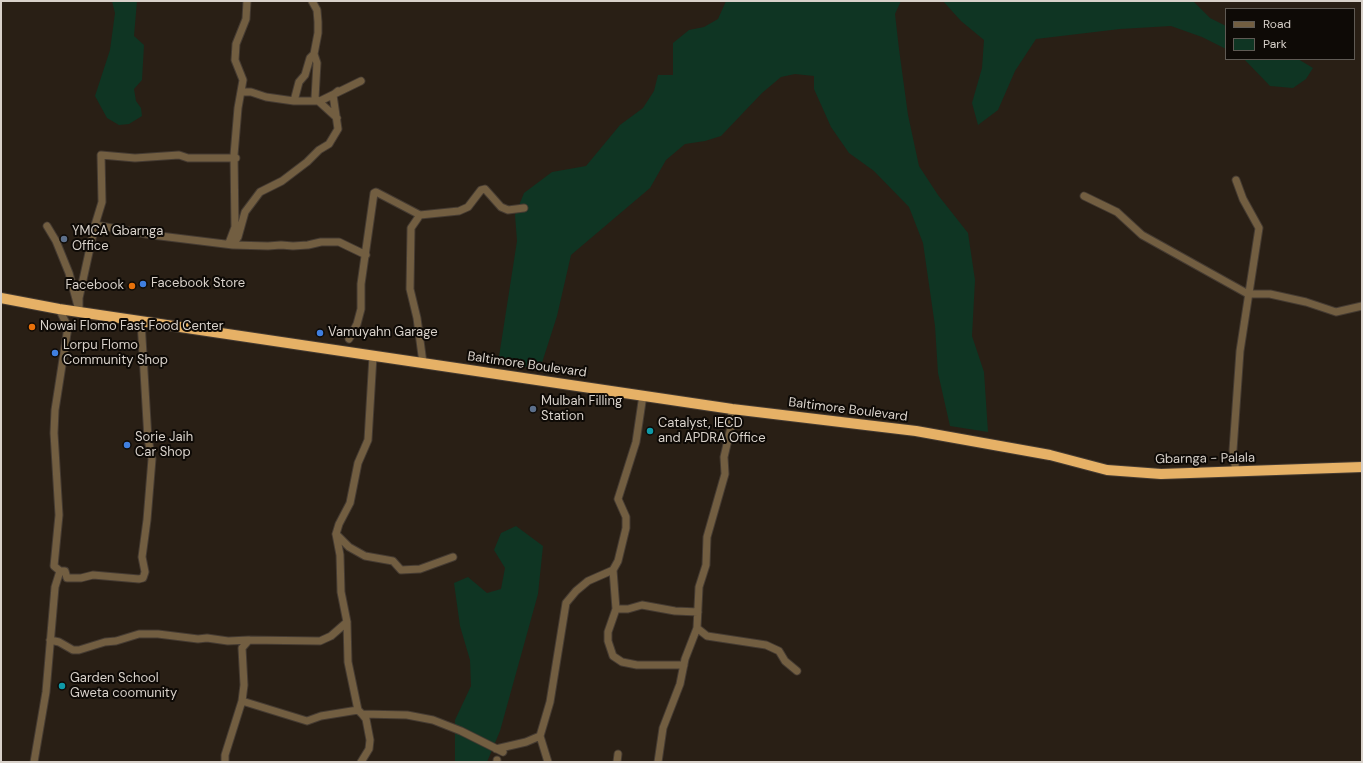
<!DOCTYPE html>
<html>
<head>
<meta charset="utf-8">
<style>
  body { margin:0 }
  #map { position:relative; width:1363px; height:763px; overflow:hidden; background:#291f15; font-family:"DM Sans",sans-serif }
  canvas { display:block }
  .frame { position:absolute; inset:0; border:2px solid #d8d1ca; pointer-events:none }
  .legend { position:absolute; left:1225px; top:8px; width:130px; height:52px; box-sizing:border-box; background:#0e0a06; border:1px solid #5f5a54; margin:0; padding:5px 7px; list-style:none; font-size:12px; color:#d8d1ca }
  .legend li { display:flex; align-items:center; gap:8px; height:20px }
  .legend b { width:20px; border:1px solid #5f5a54 }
</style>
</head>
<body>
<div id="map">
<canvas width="1363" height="763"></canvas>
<div class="frame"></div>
<ul class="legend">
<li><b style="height:5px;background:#725e41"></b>Road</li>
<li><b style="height:11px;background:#0f3523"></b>Park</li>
</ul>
</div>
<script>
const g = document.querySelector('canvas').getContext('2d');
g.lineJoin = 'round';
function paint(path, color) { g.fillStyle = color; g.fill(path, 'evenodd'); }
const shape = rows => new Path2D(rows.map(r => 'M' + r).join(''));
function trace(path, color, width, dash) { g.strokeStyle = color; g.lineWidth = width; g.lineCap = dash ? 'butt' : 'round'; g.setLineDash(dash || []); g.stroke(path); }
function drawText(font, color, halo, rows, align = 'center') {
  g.font = font + ' "DM Sans",sans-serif'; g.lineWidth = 4; g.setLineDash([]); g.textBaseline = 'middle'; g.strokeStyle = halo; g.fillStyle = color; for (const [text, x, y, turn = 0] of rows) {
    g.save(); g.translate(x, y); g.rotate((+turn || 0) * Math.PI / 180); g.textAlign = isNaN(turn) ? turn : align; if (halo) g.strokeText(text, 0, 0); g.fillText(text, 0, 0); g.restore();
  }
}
const green = shape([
  [112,1,137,1,134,36,144,45,142,80,134,89,136,101,141,108,142,116,129,124,119,125,107,118,95,96,110,50,115,13],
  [726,1,901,1,895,14,899,49,908,115,919,166,938,195,968,233,975,280,972,336,984,372,988,432,950,426,938,373,935,326,923,243,909,207,874,171,849,153,831,127,814,89,814,76,795,74,781,77,762,93,721,136,705,141,685,144,666,160,650,188,571,255,557,316,540,369,498,363,517,241,515,215,524,193,552,172,586,166,620,125,643,108,654,91,658,75,673,75,673,43,689,30,704,27,718,19],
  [943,1,1193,1,1210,18,1226,26,1226,49,1202,37,1171,26,1120,29,1036,39,1015,71,998,110,978,125,972,103,982,68,984,40,961,21],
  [1244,59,1298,59,1313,68,1306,79,1293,88,1270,86],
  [516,526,543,546,538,594,500,731,487,762,455,762,455,720,471,686,470,660,460,626,454,583,468,577,487,593,501,589,505,568,494,550,501,533]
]);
const minor = shape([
  [312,1,317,10,318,22,318,33,314,54,317,63,315,98,337,118],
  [242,92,251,92,266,97,294,101,320,101,361,81],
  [294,101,299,82,305,75,310,58,314,54],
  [1236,180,1243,199,1259,228,1240,351,1233,450,1236,472],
  [1084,196,1117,212,1142,235,1248,294,1270,294,1306,302,1336,312,1362,306],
  [420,215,411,228,410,289,417,318,423,363],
  [95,225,102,202,101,155,135,158,179,155,188,158,236,158],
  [47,226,56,241,69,273,79,310,79,298,95,225,152,235,233,245,238,237,245,212,260,192,282,181,307,162,319,150,329,144,338,129,333,95,338,91],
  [229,243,235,227,234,155,238,108,243,80,235,60,236,44,246,19,247,1],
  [233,245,268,246,281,245,293,246,308,245,321,242,339,242,366,255],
  [59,309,68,327,55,410,54,433,59,515,54,566,60,571],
  [349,339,357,324,361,309,361,284,374,193,376,192,420,215,459,211,468,207,481,190,485,189,501,207,508,210,524,208],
  [373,356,368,440,358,463,350,503,339,524,336,534,340,555,341,592,347,622,348,662,358,710,362,714,407,715,433,720,461,731,503,752],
  [336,534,349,547,365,556,393,561,401,570,420,569,453,557],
  [613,570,616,609,608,632,608,641,613,656,622,662,637,665,684,665],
  [616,609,628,609,642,605,675,611,698,612],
  [697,628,707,636,766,645,779,651,785,661,797,671],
  [50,640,59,642,73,650,79,650,105,642,116,641,139,634,158,634,198,639,207,638,228,641,249,640],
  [242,701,307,721,321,716,358,710],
  [496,749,526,742,540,736],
  [34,762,46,692,55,587,60,571,65,571,67,578,81,578,93,575,139,579,143,578,145,572,142,557,147,520,152,459,148,439,141,321],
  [225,762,225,755,242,701,244,685,242,648,249,640,320,641,331,636,347,622],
  [361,762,369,749,370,740,366,719,362,714],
  [497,762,497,760],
  [548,762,540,736,550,702,566,603,576,591,588,581,613,570,618,561,626,528,626,517,618,499,636,442,643,395],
  [617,762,618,754],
  [658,762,663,728,680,684,685,659,697,628,699,587,706,565,707,537,725,474,724,457,731,427,732,409]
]);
const highway = shape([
  [1,298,59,309,732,409,916,431,1050,455,1107,470,1161,474,1362,467]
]);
const markers = [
  [64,239,4,"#5c6f8a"],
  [143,284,4,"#3f7fe0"],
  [132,286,4,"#e8710a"],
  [32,327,4,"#e8710a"],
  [320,333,4,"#3f7fe0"],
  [55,353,4,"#3f7fe0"],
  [533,409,4,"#5c6f8a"],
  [650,431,4,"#0f9aa8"],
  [127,445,4,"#3f7fe0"],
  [62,686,4,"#0f9aa8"]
];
const poiNames = [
  ["YMCA Gbarnga",72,232],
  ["Office",72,247],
  ["Facebook Store",151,284],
  ["Facebook",124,286,"right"],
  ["Nowai Flomo Fast Food Center",40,327],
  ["Vamuyahn Garage",328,333],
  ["Lorpu Flomo",63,346],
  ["Community Shop",63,361],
  ["Mulbah Filling",541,402],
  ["Station",541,417],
  ["Catalyst, IECD",658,424],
  ["and APDRA Office",658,439],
  ["Sorie Jaih",135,438],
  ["Car Shop",135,453],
  ["Garden School",70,679],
  ["Gweta coomunity",70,694]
];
const streetNames = [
  ["Baltimore Boulevard",527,365,8],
  ["Baltimore Boulevard",848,410,7],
  ["Gbarnga - Palala",1205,459,-1]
];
paint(green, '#0f3523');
trace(minor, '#453b32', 9);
trace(highway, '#453b32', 12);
trace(minor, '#725e41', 7);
trace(highway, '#e6b166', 10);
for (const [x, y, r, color] of markers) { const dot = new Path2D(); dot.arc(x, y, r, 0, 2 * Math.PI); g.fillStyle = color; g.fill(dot); trace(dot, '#0e0a06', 1.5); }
drawText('13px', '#d8d1ca', '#0e0a06', poiNames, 'left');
drawText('13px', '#d8d1ca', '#0e0a06', streetNames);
</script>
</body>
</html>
